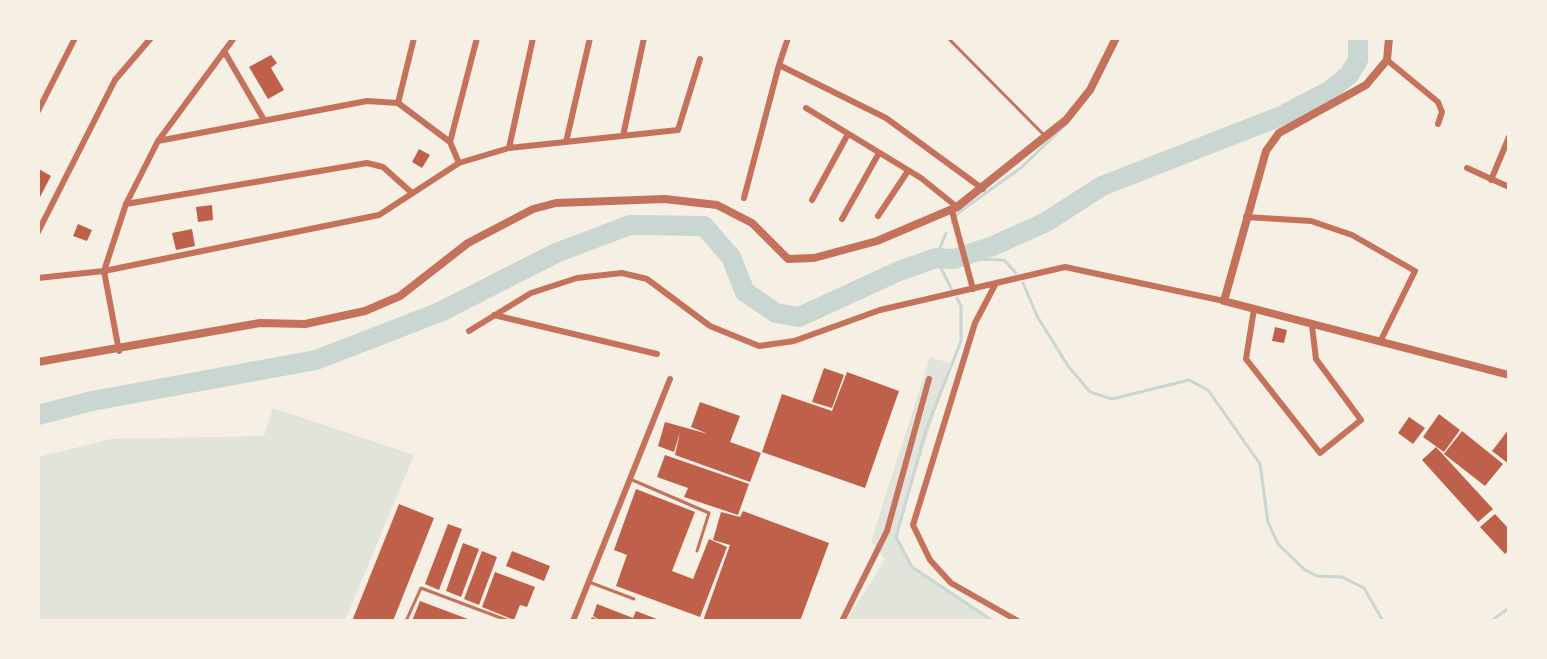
<!DOCTYPE html>
<html>
<head>
<meta charset="utf-8">
<style>
  body { margin:0 }
  #map { position:relative; width:1547px; height:659px; overflow:hidden; background:#f6efe4; font-family:Lato,sans-serif }
  canvas { display:block }
  .frame { position:absolute; inset:0; border:40px solid #f6efe4; pointer-events:none }
</style>
</head>
<body>
<div id="map">
<canvas width="1547" height="659"></canvas>
<div class="frame"></div>
</div>
<script>
const g = document.querySelector('canvas').getContext('2d');
g.lineJoin = 'round';
function paint(path, color) { g.fillStyle = color; g.fill(path, 'evenodd'); }
const shape = rows => new Path2D(rows.map(r => 'M' + r).join(''));
function trace(path, color, width, dash) { g.strokeStyle = color; g.lineWidth = width; g.lineCap = dash ? 'butt' : 'round'; g.setLineDash(dash || []); g.stroke(path); }
const green = shape([
  [930,357,950,363,896,537,912,567,992,621,846,621,885,559,871,541],
  [273,408,414,455,345,621,38,621,38,457,111,439,264,436]
]);
const stream = shape([
  [952,223,958,213,1022,167,1066,124],
  [946,233,936,258,952,290],
  [936,258,1004,260,1016,273],
  [1023,283,1037,316,1068,366,1090,392,1112,399,1189,380,1208,390,1260,464,1268,522,1278,544,1305,570,1317,576,1342,577,1364,588,1383,621],
  [957,298,961,306,961,341,926,430,896,537,912,567,993,621],
  [1491,621,1509,608]
]);
const river = shape([
  [38,415,92,401,316,360,440,312,556,253,630,225,704,226,731,257,745,292,776,313,799,317,899,271,936,258,954,259,993,246,1046,222,1102,186,1281,116,1329,91,1349,75,1358,60,1358,38]
]);
const building = shape([
  [271,55,277,63,271,68,284,90,268,99,249,67],
  [419,149,430,155,422,168,412,162],
  [39,169,51,176,38,201,38,171],
  [212,205,213,220,198,222,196,207],
  [78,224,92,230,87,241,73,236],
  [192,229,195,246,176,250,172,233],
  [1275,327,1287,330,1284,343,1272,341],
  [824,368,844,375,832,408,812,402],
  [847,372,899,391,865,488,762,452,782,394,832,411],
  [700,402,740,416,730,442,761,453,750,482,675,455,680,432,674,452,658,446,665,422,708,434,691,427],
  [1439,414,1460,430,1444,452,1423,437],
  [1409,417,1425,428,1413,444,1398,433],
  [1509,429,1509,464,1492,451],
  [1462,431,1503,464,1485,486,1444,454],
  [1436,447,1493,509,1478,522,1422,460],
  [665,455,749,484,738,515,684,497,688,488,657,477],
  [636,489,695,512,672,571,693,579,709,539,727,547,700,617,616,586,627,555,614,550],
  [399,504,434,518,393,621,352,621],
  [743,511,829,543,800,621,703,621,730,545,713,540,721,512,740,517],
  [1495,514,1509,529,1509,550,1505,554,1480,527],
  [448,524,462,529,439,590,425,584],
  [463,543,479,549,461,597,446,591],
  [482,551,497,557,479,605,464,599],
  [512,551,550,566,544,581,506,566],
  [495,572,535,587,527,607,520,605,514,620,482,607],
  [420,601,473,621,412,621],
  [597,604,633,618,636,611,662,621,590,621,592,617,601,621,593,616]
]);
const service = shape([
  [948,38,1044,135],
  [630,479,709,513,697,551],
  [589,582,634,599],
  [406,621,421,588,509,621]
]);
const minor = shape([
  [788,38,779,65,886,118,983,189],
  [224,51,264,120],
  [1387,60,1438,102,1442,112,1438,124],
  [398,103,414,38],
  [806,108,921,178,957,207],
  [38,111,75,38],
  [623,136,644,38],
  [158,141,367,101,398,103,450,142],
  [566,142,590,38],
  [509,148,533,38],
  [459,163,450,142,477,38],
  [1467,168,1509,187],
  [1491,180,1509,137],
  [744,198,779,65],
  [812,200,848,134],
  [126,204,367,163,383,167,412,193],
  [952,211,973,289],
  [878,216,908,171],
  [1246,217,1311,221,1352,235,1415,271,1380,342],
  [842,219,879,153],
  [38,232,115,80,151,38],
  [38,278,104,271,379,215,459,163,509,148,678,130,700,59],
  [996,283,975,323,913,525,930,560,951,583,1018,621],
  [1254,309,1246,359,1320,453,1361,420,1316,359,1312,326],
  [494,315,657,354],
  [469,331,531,293,577,278,622,273,647,279,710,326,759,346,794,341,880,310,1065,267,1224,301],
  [119,351,104,271,126,204,158,141,234,38],
  [573,621,670,379],
  [842,621,887,531,929,379]
]);
const tertiary = shape([
  [1389,38,1387,60,1366,85,1279,133,1266,151,1224,301,1509,375],
  [38,362,260,323,305,324,365,311,400,296,468,243,533,209,556,203,665,199,717,205,752,223,788,259,814,258,877,241,957,207,1066,120,1090,90,1116,38]
]);
paint(green, '#e2e4dc');
trace(stream, '#c9d6d2', 3);
trace(river, '#c9d6d2', 20);
paint(building, '#bf614a');
trace(service, '#c5725c', 3);
trace(minor, '#c5725c', 6);
trace(tertiary, '#c5725c', 8);
</script>
</body>
</html>
